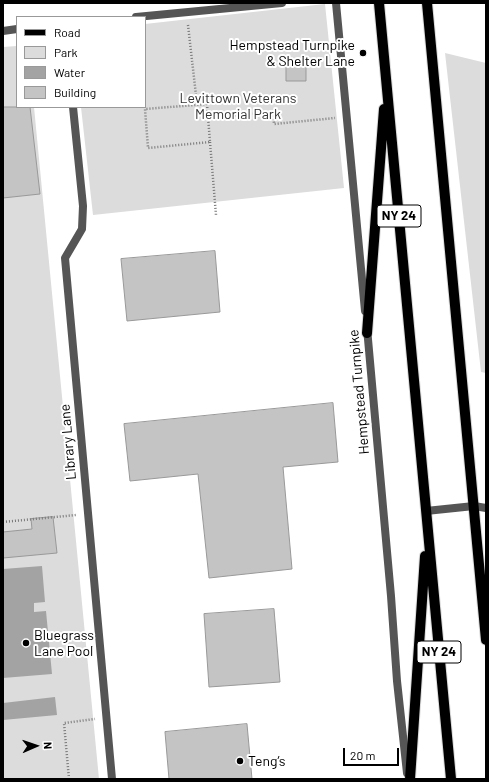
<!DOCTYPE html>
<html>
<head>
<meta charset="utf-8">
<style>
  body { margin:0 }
  #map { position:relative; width:489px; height:782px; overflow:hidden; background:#fff; font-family:Barlow,sans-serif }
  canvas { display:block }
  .frame { position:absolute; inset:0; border:4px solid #000; pointer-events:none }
  .legend { position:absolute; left:16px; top:16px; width:130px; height:92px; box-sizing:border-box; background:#fff; border:1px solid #999; margin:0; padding:5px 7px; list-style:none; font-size:12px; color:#000 }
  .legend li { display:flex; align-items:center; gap:8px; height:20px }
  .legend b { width:20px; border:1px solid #999 }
  .north { position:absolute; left:16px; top:726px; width:40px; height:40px; -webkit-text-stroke:3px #fff; paint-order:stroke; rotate:88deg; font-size:11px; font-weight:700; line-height:16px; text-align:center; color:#000 }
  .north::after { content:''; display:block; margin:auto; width:14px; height:18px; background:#000; clip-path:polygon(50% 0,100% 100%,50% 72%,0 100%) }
  .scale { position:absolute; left:343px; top:748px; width:56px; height:18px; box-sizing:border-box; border:2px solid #000; border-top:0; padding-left:5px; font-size:12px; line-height:14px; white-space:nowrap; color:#000; -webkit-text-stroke:3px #fff; paint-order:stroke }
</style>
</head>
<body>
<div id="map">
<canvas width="489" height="782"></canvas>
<div class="frame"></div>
<ul class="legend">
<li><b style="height:5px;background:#000"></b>Road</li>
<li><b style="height:11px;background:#dcdcdc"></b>Park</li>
<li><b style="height:11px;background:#a3a3a3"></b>Water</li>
<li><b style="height:11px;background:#c4c4c4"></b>Building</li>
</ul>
<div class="north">N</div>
<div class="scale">20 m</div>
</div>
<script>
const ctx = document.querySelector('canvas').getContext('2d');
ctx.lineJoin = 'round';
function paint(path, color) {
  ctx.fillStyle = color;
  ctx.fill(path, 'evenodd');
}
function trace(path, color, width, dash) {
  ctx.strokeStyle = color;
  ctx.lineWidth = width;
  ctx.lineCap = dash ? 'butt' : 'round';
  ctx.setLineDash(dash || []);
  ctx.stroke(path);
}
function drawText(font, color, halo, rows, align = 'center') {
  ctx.font = font + ' Barlow,sans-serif';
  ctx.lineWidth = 4;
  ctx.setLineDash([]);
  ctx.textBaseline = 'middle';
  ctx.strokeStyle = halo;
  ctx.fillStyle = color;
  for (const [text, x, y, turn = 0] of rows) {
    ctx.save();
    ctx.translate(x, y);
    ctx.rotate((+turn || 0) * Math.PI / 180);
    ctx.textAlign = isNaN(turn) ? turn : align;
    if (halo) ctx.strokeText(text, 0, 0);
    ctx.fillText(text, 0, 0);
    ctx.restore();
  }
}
paint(new Path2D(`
  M325 4 344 188 93 215 81 107H145V24Z
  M17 46V107H34L99 779H3V47Z
  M445 53 486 63V373L481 372Z`), '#dcdcdc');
paint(new Path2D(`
  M42 566 45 602 34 603V612L46 611 52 674 3 678V569Z
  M55 697 57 715 3 720V703Z`), '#a3a3a3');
const building = new Path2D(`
  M306 64V81H286V65Z
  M3 107H30L40 194 3 198Z
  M215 251 220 312 127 321 121 259Z
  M333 403 338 462 283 467 292 569 209 578 198 474 130 481 124 424Z
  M53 517 57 553 3 558V532L32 529 31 519Z
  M274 609 280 682 209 687 204 614Z
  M247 724 252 779H169L165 732Z`);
paint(building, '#c4c4c4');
trace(building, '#999', 1);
const primary = new Path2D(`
  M379 3 451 779
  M427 3 486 640
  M367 333 384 109
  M410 779 425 556`);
trace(primary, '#dbdbdb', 12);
trace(new Path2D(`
  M188 25 197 104
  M207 104 210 142 148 148 145 109Z
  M208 118 273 112 274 124 335 118
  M210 142 216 215
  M3 522 76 515
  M69 779 64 723 95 719`), '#777', 2.5, [1, 2]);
trace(new Path2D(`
  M336 3 365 311
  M136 17 282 3
  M3 31 17 29
  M73 107 83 206 82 229 65 258 112 779
  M367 328 391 596 397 681 407 773
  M426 511 474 506 486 508`), '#555', 8);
trace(primary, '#000', 10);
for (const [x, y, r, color] of [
  [363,53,4,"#000"],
  [26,643,4,"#000"],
  [240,761,4,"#000"]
]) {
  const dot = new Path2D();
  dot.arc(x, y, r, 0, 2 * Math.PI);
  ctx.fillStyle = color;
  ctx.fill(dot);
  trace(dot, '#fff', 1.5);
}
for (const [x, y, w] of [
  [399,216,44],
  [439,652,44]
]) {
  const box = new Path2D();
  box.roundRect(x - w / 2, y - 11, w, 22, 3);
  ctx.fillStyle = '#fff';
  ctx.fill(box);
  trace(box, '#000', 1);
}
drawText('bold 13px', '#000', null, [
  ["NY 24",399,216],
  ["NY 24",439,652]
]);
drawText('14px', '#000', '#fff', [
  ["Hempstead Turnpike",355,45,"right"],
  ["& Shelter Lane",355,61,"right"],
  ["Bluegrass",34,635],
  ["Lane Pool",34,651],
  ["Teng’s",248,761]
], 'left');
drawText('14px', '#333', '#fff', [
  ["Levittown Veterans",238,98],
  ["Memorial Park",238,114]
]);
drawText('14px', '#000', '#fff', [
  ["Hempstead Turnpike",359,392,-95],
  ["Library Lane",68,442,-95]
]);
</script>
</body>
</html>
